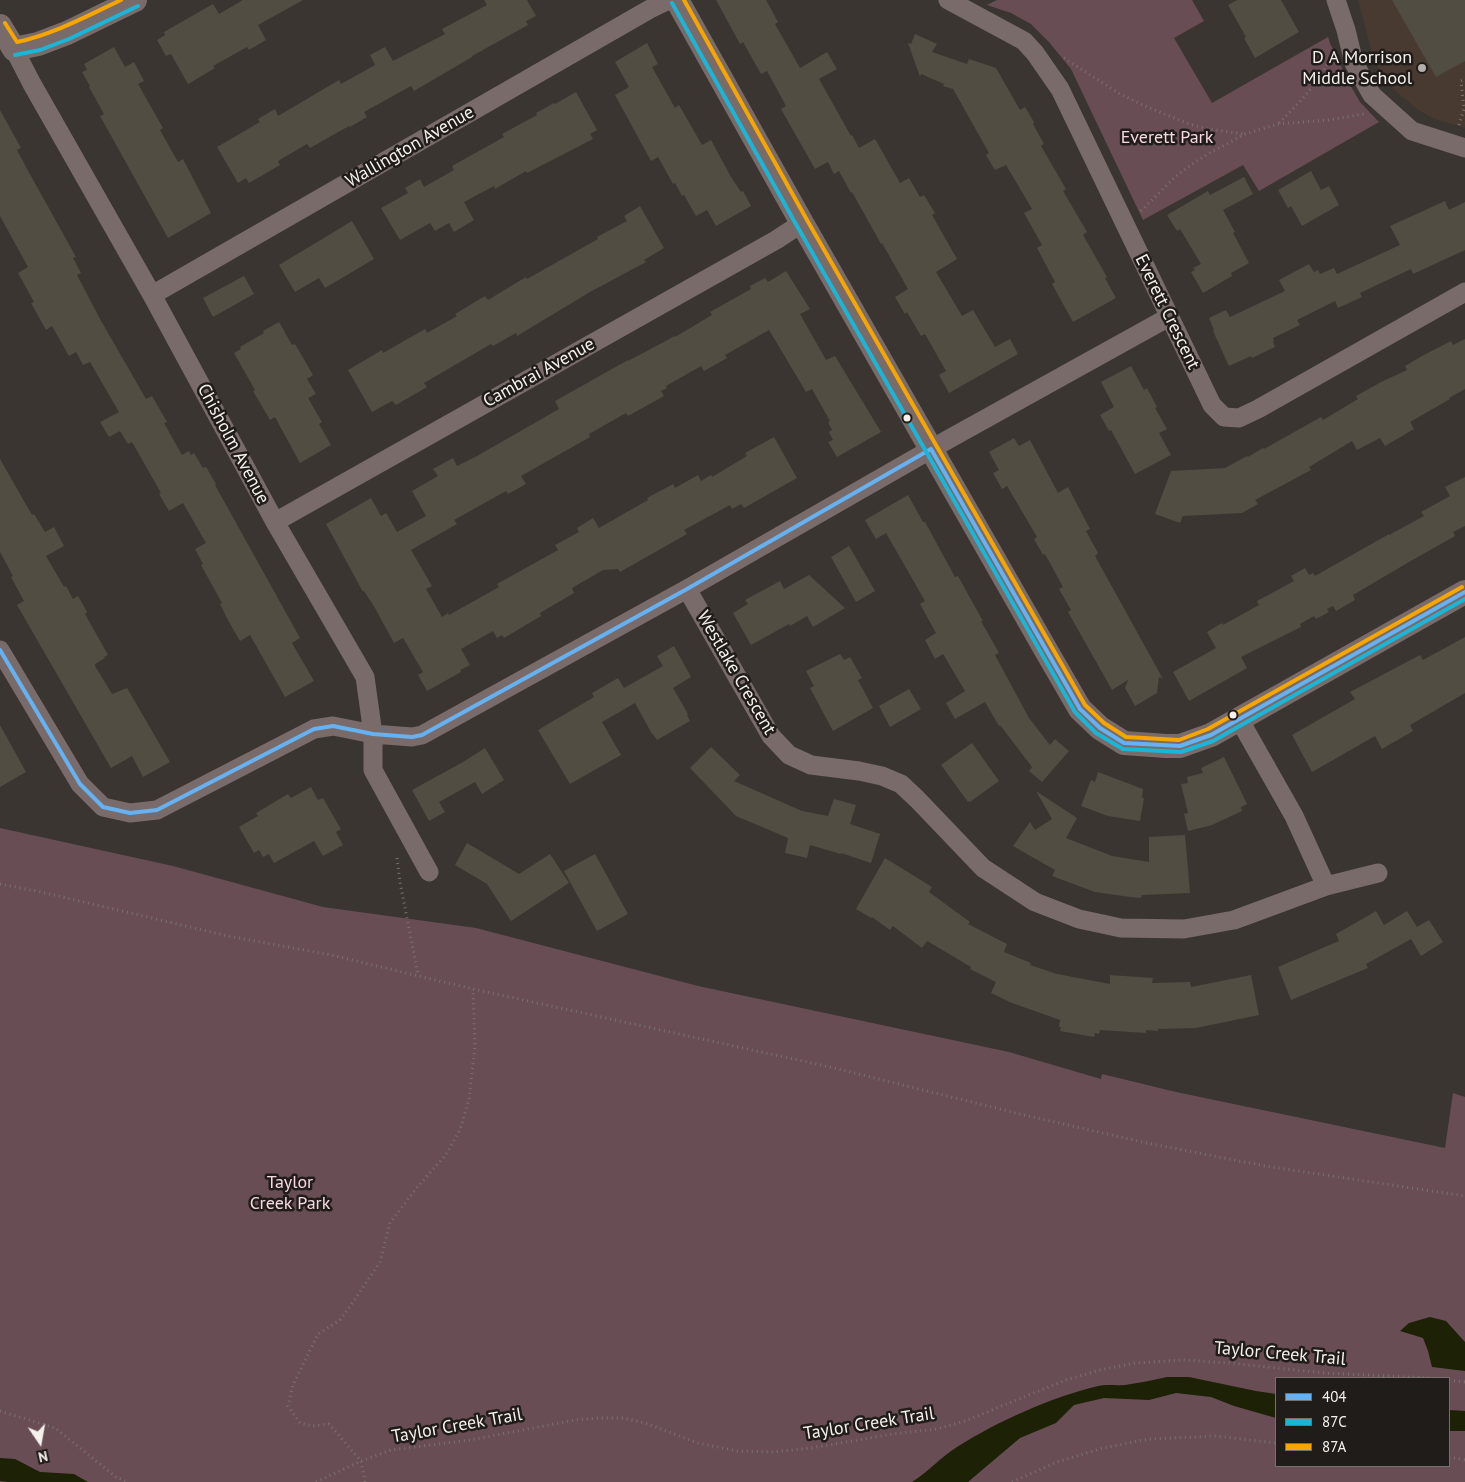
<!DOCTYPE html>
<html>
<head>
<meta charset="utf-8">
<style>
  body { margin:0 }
  #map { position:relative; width:1465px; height:1482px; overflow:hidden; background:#3a3530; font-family:"PT Sans",sans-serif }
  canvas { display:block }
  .legend { position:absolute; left:1275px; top:1377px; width:175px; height:90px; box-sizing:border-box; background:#201c19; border:1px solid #76716e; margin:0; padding:6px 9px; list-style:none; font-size:15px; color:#f7f1ed }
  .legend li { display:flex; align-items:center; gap:10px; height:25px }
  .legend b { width:25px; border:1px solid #76716e }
  .north { position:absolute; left:15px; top:1417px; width:50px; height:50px; -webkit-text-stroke:4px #201c19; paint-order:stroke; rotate:168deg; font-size:14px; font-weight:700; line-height:20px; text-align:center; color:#f7f1ed }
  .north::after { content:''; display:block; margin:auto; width:18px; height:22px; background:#f7f1ed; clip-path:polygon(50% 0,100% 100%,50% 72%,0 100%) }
</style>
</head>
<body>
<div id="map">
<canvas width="1465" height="1482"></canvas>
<ul class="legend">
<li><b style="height:6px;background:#66b1f2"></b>404</li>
<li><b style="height:6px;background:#1ab6d8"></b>87C</li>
<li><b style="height:6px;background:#f7a600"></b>87A</li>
</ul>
<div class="north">N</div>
</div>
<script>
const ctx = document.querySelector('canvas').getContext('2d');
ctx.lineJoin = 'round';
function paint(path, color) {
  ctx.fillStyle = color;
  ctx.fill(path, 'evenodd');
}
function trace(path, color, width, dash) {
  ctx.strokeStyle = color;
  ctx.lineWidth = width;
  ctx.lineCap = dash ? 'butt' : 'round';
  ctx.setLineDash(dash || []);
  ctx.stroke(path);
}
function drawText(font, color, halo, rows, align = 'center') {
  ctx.font = font + ' "PT Sans",sans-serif';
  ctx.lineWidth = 5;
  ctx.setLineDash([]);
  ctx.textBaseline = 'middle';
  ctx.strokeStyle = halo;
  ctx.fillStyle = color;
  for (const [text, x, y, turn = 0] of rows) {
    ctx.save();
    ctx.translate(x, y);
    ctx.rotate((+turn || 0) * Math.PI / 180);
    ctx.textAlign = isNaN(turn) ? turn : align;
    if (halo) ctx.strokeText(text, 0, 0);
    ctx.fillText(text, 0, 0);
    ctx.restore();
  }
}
paint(new Path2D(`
  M1358 0H1465V128L1432 118 1417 109 1393 89 1374 61Z`), '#483a30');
paint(new Path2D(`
  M997 0H1192L1204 21 1174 38 1212 103 1328 37 1331 46 1336 53 1345 76 1360 102 1379 122 1259 191 1243 165 1143 220 1071 69 1049 42 1031 24 1011 13 987 5Z
  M0 828 173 866 323 907 476 928 698 986 1009 1052 1101 1079 1102 1074 1176 1092 1445 1148 1453 1093 1465 1097V1482H0ZM1276 1378H1449V1466H1276Z`), '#684e54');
paint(new Path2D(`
  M1430 1317 1446 1321 1465 1342V1371L1432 1367 1428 1351 1423 1338 1400 1331 1409 1323Z
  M1167 1377H1189L1256 1391 1276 1394V1418L1234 1406 1211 1397 1176 1393 1149 1400 1104 1398 1074 1405 1056 1423 1020 1438 968 1482H912C928 1472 941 1457 957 1447 998 1421 1052 1397 1098 1386 1107 1384 1116 1386 1125 1385 1139 1383 1153 1380 1167 1377Z
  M1449 1410 1465 1411V1431H1449Z
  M0 1458 15 1459 40 1472 74 1474 88 1482H8L0 1481Z`), '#1d2106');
paint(new Path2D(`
  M243 0H303L258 25 266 40 249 50 247 47 213 66 215 68 188 84 171 54 166 56 157 40 165 35 164 32 213 4 219 14Z
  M484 0H527L536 16 526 21 528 25 472 56V57L414 91 411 86 364 112 367 117 350 127 349 126 310 148 307 144 278 161 280 165 249 183 246 178 238 183 217 147 260 122 258 119 275 109 278 116 339 80 341 84 375 65 370 55 385 47 393 61 445 34 442 29 487 5Z
  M716 0H766L778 22 775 24 800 68 827 52 837 69 819 79 851 136 852 135 859 148 875 139 900 183 909 178 920 197 924 195 935 213 932 215 957 259 936 272 962 316 973 310 995 347 1010 339 1018 354 949 393 939 375 946 371 925 334 921 336 907 312 905 314 895 297 908 289 882 243 881 244 852 192 851 193 839 171 834 174 828 162 815 169 781 109 786 106 767 71 761 74 743 42 740 44Z
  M1237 0H1281L1299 32 1255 58 1244 38 1246 37 1228 5Z
  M1392 0H1465V61L1436 77Z
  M915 34 937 44 932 52 967 64 969 59 996 68 1020 110 1025 107 1034 122 1033 124 1044 144 1041 146 1066 189 1063 191 1087 232 1083 235 1107 277 1105 278 1116 298 1073 322 1052 284 1055 282 1037 248 1042 245 1024 213 1032 209 1006 165 995 170 986 155 989 153 953 89 943 86 944 84 921 74 920 77 908 43 911 44Z
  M647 43 658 64 652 67 675 108 679 105 702 145 711 140 731 177 741 192 743 191 751 206 716 226 707 210 696 216 684 195 682 196 675 183 673 184 658 157 651 161 615 95 629 87 615 62Z
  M114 47 125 67 134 62 144 81 138 84 163 128 160 130 178 162 183 159 211 213 168 238 100 116 104 114 89 87 90 86 82 72 87 70 84 64Z
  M576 92 597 130 590 134 593 139 527 173 526 171 495 189 494 186 464 202 474 220 454 232 449 223 435 231 430 223 400 240 381 208 408 193 405 188 420 179 424 187 454 170 452 166 504 137 502 134 537 115 536 113 554 103 555 104Z
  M0 110 21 148 17 150 26 167 76 257 73 258 81 273 77 275 100 319 146 399 152 396 167 422 164 423 182 455 189 451 191 455 194 453 203 468 206 467 216 484 215 485 300 638 292 643 314 681 285 697 250 635 240 641 229 622 220 604 222 603 201 565 203 564 195 549 206 543 183 503 169 511 159 494 161 493 132 442 128 444 120 431 109 437 100 422 119 412 101 381 90 362 83 365 76 352 69 356 52 326 46 330 31 303 34 302 18 273 28 267 0 216Z
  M1311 171 1321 190 1329 186 1339 205 1302 226 1291 206 1288 208 1278 190Z
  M1244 177 1253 194 1223 210 1235 232 1233 233 1249 263 1231 273 1232 276 1203 293 1191 272 1195 270 1193 268 1201 264 1180 229 1177 231 1167 215 1208 191 1210 195Z
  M1445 201 1449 210 1465 202V250L1413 274 1411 269 1360 293 1362 297 1338 308 1335 301 1297 320 1300 325 1273 338 1274 341H1273L1275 347 1252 358 1251 356 1229 366 1213 331 1214 330 1209 318 1226 310 1230 317 1285 291 1279 280 1309 264 1314 272 1318 270 1320 274 1334 268 1337 274 1400 245 1390 226Z
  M640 206 664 248 644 260 646 262 590 292 517 336 516 333 493 346 491 344 424 383 427 387 396 405 392 401 372 412 348 370 382 350 383 353 425 329 427 333 457 316 455 314 485 296 488 300 526 277 527 279 598 239 597 237 627 221 624 216Z
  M352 221 374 259 325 288 319 278 295 292 279 265Z
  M786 271 810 309 800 314 826 360 835 356 881 432 837 457 828 442 833 440 829 432 832 430 828 422 830 421 812 389 806 392 769 330 725 355 727 358 704 371 701 366 666 386 667 388 661 391 664 396 628 416 626 413 589 434 590 437 521 476 526 484 508 494 506 491 454 520 457 524 411 550 432 586 426 589 442 617 448 613 449 615 499 587 497 584 558 550 555 545 579 532 577 528 593 518 599 528 648 500 647 498 673 484 675 488 698 475 701 481 711 475 712 477 747 456 745 453 774 437 797 478 744 508 741 504 732 509 730 505 684 530 687 534 620 572 618 569 603 570 572 588 574 593 540 613 541 616 504 638 502 635 497 638 493 631 461 649 470 665 460 670 461 672 427 691 418 675 423 672 403 638 394 643 375 608 364 591 363 592 326 524 371 498 381 516 386 513 397 532 426 516 412 491 438 476 433 469 453 458 457 466 477 456 559 409 555 401 628 360V361L675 336V337L712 315 710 312 751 289 750 286 765 278 768 282Z
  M244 276 254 294 213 317 203 298Z
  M279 322 292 345 295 344 313 375 307 379 316 394 308 398 322 422 319 424 331 445 300 463 275 417 270 420 253 391 255 390 234 353 241 349 240 347 264 333 263 331Z
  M1465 339V389L1449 398 1450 399 1410 422 1414 429 1385 446 1380 438 1357 450 1352 441 1309 467 1311 470 1255 500 1258 504 1242 513 1183 516 1180 523 1155 514 1171 471 1225 468 1247 456 1248 457 1263 448 1264 449 1321 417 1323 420 1358 399 1356 396 1381 382 1407 370 1405 366 1422 356 1451 341 1453 345Z
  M1131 366 1144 390 1147 388 1157 407 1155 408 1167 429 1159 433 1171 455 1135 474 1111 430 1109 431 1100 415 1114 407 1101 382Z
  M1014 438 1019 446 1030 440 1058 493 1068 487 1090 529 1086 531 1098 553 1095 556 1163 679 1159 677 1157 693 1135 706 1125 688 1128 680 1112 690 1068 612 1071 610 1059 589 1063 587 1045 554 1043 555 1034 539 1037 537 1007 486 1002 489 993 473 999 470 989 452Z
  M0 459 32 515 34 514 45 532 54 527 64 546 46 556 64 587 66 586 73 599 78 596 87 612 85 614 108 655 104 657 105 658 95 664V666L112 694 127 688 170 762 143 777 132 756 111 768 17 605 24 601 11 577 13 576 0 552Z
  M1465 477V526L1453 532 1455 536 1409 562 1353 595 1355 600 1336 611 1333 606 1327 609 1329 612 1316 619 1314 616 1300 624 1301 627 1241 657 1247 668 1189 701 1173 672 1216 648 1207 632 1222 623 1223 625 1259 605 1257 601 1294 581 1291 576 1305 568 1309 575 1313 573 1315 576 1389 534V535L1424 516 1421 512 1450 496 1445 487Z
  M908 495 923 522H925L955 577 958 576 969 596 983 621H981L999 653 995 655 1029 718 1050 745 1055 739 1069 751 1042 782 1029 771 1032 767 1000 725 999 726 985 702 955 719 946 703 965 691 943 654 935 659 925 640 936 633 920 604 925 601 886 533 876 539 865 520Z
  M849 546 875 591 856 602 831 557Z
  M809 575 845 608 813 627 807 616 790 626 789 624 751 645 733 613 748 604 745 600 780 581 784 589Z
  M1465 637V693L1410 725 1413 731 1382 749 1375 736 1312 772 1292 735 1355 699 1350 692 1420 655 1423 660Z
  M674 646 691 677 673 688 688 714 687 715 690 721 657 740 653 734H652L635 703 602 722 621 755 570 784 538 730 594 697 592 693 618 678 624 688 663 666 657 656Z
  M840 654 844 660 850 657 862 678 858 680 873 708 833 731 810 688 814 686 806 671Z
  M909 689 921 709 890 727 879 706Z
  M0 725 26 772 0 787Z
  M972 743 999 781 970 802V801L968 802 941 765Z
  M711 747 740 775 734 781 802 811 828 816 834 799 856 805 850 824 880 834 871 863 841 853V854L810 845 807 858 785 853 788 838 736 816 690 768Z
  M485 748 504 780 482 794 475 782 439 802 445 812 429 821 412 790 463 762Z
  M1224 757 1247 804 1241 807 1242 811 1212 825 1188 831 1184 814 1188 813 1181 784 1188 783 1187 777 1203 773 1201 768Z
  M1098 772 1143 789 1142 798H1144L1140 821 1108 816 1081 806 1091 780 1095 782Z
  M311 787 318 800 323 798 335 819 341 829 336 832 343 845 323 856 314 841 274 863 269 854 263 857 259 850 254 853 239 827 258 816 256 813 288 794 291 798Z
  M1036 791 1077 818 1066 838 1112 856 1149 862V837L1185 835 1190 893 1142 895 1141 898 1130 897 1095 892 1052 876 1055 870 1013 846 1030 822 1035 830 1052 819Z
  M467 843 519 874 550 854 569 883 511 921 487 884 455 865Z
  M595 854 628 914 597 931 564 871Z
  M885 858 932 887 929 892 970 922 968 924 1007 944 1004 952 1031 963 1030 965 1057 974 1110 984V975L1153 978 1152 983 1190 982 1191 987 1251 975 1259 1015 1196 1028 1158 1029V1031L1146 1030V1033L1100 1030 1099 1034 1095 1033 1094 1037 1060 1031 1061 1027H1059L1060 1020 1012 1003 991 993 996 982 970 969 971 967 929 942 927 941 922 948 893 926 890 930 872 917 871 918 856 909Z
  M1376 911 1384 925 1407 911 1417 927 1429 920 1443 942 1421 956 1411 939 1366 964 1368 968 1291 1000 1278 967 1339 941 1336 934Z`), '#524d42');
trace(new Path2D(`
  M1064 58 1120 94 1145 106 1189 124 1208 129 1245 134
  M1279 123C1299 103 1321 81 1331 55
  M1459 125 1464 109 1461 81 1465 79
  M1141 211 1176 176 1192 164 1208 154 1245 134 1278 124 1328 120 1364 114
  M397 858 400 882 418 975
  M0 884 41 892 228 936 331 955 473 989 830 1067 1024 1115 1142 1142 1265 1166 1465 1196
  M1449 1380 1465 1382
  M0 1411 55 1428 116 1477 127 1482
  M1449 1457 1465 1460
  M316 1482 361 1461 391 1450 470 1440 575 1420 598 1418H623L645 1423 698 1443 737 1451 772 1452 811 1448 893 1434 937 1429 965 1421 1066 1380 1100 1370 1135 1363 1183 1360 1229 1363 1325 1373 1429 1378
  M365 1482 361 1461 329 1424 312 1426 300 1423 288 1406 293 1385 318 1334 340 1320 355 1299 380 1262 390 1223 418 1186 445 1156 460 1130 469 1099 475 1046 473 989
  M1012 1482 1057 1462 1103 1448 1149 1439 1216 1436 1276 1443`), '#7b716e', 3, [1, 4]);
trace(new Path2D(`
  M948 0 1024 41 1035 53 1060 89 1212 405 1224 417 1239 418 1258 409 1465 292
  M1336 0 1346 30 1354 63 1372 95 1412 131 1465 148
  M14 49 32 84 152 295 275 522 365 677 373 734V770L429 872
  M152 295 650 9 669 0
  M275 522 776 240 802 223
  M687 589 771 736 789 755 811 765 859 771 882 776 901 784 917 799 983 868 1035 902 1079 919 1121 928 1184 929 1234 920 1326 886 1294 816 1239 719
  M0 650 80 784 103 807 130 813 157 810 314 729 333 726 373 734 412 737 422 735 687 589 949 439 1169 317
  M1326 886 1378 873`), '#796b69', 19);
trace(new Path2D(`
  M677 0 802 223 1047 652 1080 709 1100 728 1124 743 1166 746H1180L1211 735 1465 592
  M0 26 14 49 38 44 67 33 135 0`), '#796b69', 24);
trace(new Path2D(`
  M931 449 1080 709 1100 728 1124 743 1180 746 1211 735 1465 592
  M0 650 80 784 103 807
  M103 807 130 813 157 810 314 729 333 726 373 734 412 737 422 735 687 589 931 449`), '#66b1f2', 4);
trace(new Path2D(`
  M672 3 797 226 1075 712 1096 733 1123 749 1181 752 1213 741 1465 599
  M15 55 40 50 69 39 138 6`), '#1ab6d8', 4);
trace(new Path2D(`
  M684 0 807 220 1085 705 1104 723 1126 737 1179 740 1208 729 1462 587
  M5 23 17 42C54 34 87 16 121 0`), '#f7a600', 4);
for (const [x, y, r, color] of [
  [1422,68,5,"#b5afab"],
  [907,418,4.5,"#f7f1ed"],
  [1233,715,4.5,"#f7f1ed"]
]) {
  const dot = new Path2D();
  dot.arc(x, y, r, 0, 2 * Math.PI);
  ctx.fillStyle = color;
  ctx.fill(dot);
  trace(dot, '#201c19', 2);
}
drawText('18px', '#f7f1ed', '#201c19', [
  ["D A Morrison",1412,58],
  ["Middle School",1412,79]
], 'right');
drawText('18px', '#f8d8e0', '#201c19', [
  ["Everett Park",1167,138],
  ["Taylor",290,1183],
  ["Creek Park",290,1204]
]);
drawText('18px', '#f7f1ed', '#201c19', [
  ["Wallington Avenue",410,147,-30],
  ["Everett Crescent",1167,312,64],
  ["Cambrai Avenue",539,373,-29],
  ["Chisholm Avenue",233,444,62],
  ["Westlake Crescent",736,673,60],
  ["Taylor Creek Trail",1280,1354,5],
  ["Taylor Creek Trail",869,1424,-9],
  ["Taylor Creek Trail",457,1426,-10]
]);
</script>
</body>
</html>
